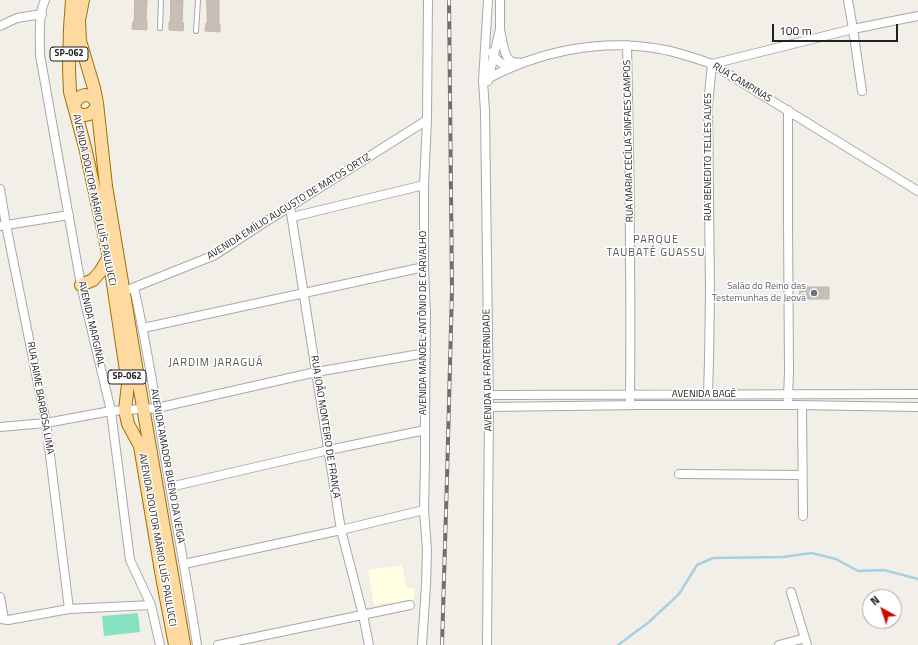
<!DOCTYPE html>
<html>
<head>
<meta charset="utf-8">
<style>
  body { margin:0 }
  #map { position:relative; width:918px; height:645px; overflow:hidden; background:#f2efe8; font-family:"Titillium Web",sans-serif }
  canvas { display:block }
  .north { position:absolute; left:862px; top:589px; width:40px; height:40px; box-sizing:border-box; background:#fff; border:1px solid #a6a6a6; border-radius:50%; rotate:320deg; font-size:11px; font-weight:700; line-height:16px; text-align:center; color:#212121 }
  .north::after { content:''; display:block; margin:auto; width:14px; height:18px; background:#d20a00; clip-path:polygon(50% 0,100% 100%,50% 72%,0 100%) }
  .scale { position:absolute; left:772px; top:24px; width:126px; height:18px; box-sizing:border-box; border:2px solid #212121; border-top:0; padding-left:5px; font-size:12px; line-height:14px; white-space:nowrap; color:#212121; -webkit-text-stroke:3px #fff; paint-order:stroke }
</style>
</head>
<body>
<div id="map">
<canvas width="918" height="645"></canvas>
<div class="north">N</div>
<div class="scale">100 m</div>
</div>
<script>
const ctx = document.querySelector('canvas').getContext('2d');
ctx.lineJoin = 'round';
function paint(path, color) {
  ctx.fillStyle = color;
  ctx.fill(path, 'evenodd');
}
function trace(path, color, width, dash) {
  ctx.strokeStyle = color;
  ctx.lineWidth = width;
  ctx.lineCap = dash ? 'butt' : 'round';
  ctx.setLineDash(dash || []);
  ctx.stroke(path);
}
function drawText(font, color, halo, rows, align = 'center') {
  ctx.font = font + ' "Titillium Web",sans-serif';
  ctx.lineWidth = 3;
  ctx.setLineDash([]);
  ctx.textBaseline = 'middle';
  ctx.strokeStyle = halo;
  ctx.fillStyle = color;
  for (const [text, x, y, turn = 0] of rows) {
    ctx.save();
    ctx.translate(x, y);
    ctx.rotate((+turn || 0) * Math.PI / 180);
    ctx.textAlign = isNaN(turn) ? turn : align;
    if (halo) ctx.strokeText(text, 0, 0);
    ctx.fillText(text, 0, 0);
    ctx.restore();
  }
}
paint(new Path2D(`
  M402 565 407 588H414V599L374 605 368 570Z`), '#feffe3');
paint(new Path2D(`
  M138 613 140 632 104 636 102 616Z`), '#85e2c2');
trace(new Path2D(`
  M618 645 649 622 679 594 697 565 713 558 783 557 811 553 836 559 858 571 884 570 918 579`), '#a8d0e0', 2.5);
const building = new Path2D(`
  M135 0H147L146 21H147V30L132 29 133 21H134Z
  M171 0H183L182 23H184L183 31 169 30V22H170Z
  M207 0H219V24H220V32L205 31 206 23H207Z
  M800 287H829V299H800Z`);
paint(building, '#c7beb7');
trace(building, '#c4b6a9', 1);
const service = new Path2D(`
  M160 28 161 0
  M196 31 198 0`);
const minor = new Path2D(`
  M45 0C38 15 40 39 40 55L81 285 111 411 130 560 151 605 160 645
  M848 0 853 29 862 91
  M0 26 17 18 42 14
  M500 30C502 38 504 58 511 61 514 63 518 62 521 63
  M627 45C630 164 631 282 630 401
  M492 52C495 61 503 64 510 67
  M483 81C536 52 599 38 660 49 678 52 695 58 712 64L918 191
  M488 81 500 29V0
  M788 110V220L789 371 788 399
  M0 189 6 225 46 423 69 609
  M290 207 341 530 363 615 369 645
  M292 217 424 185
  M0 226 69 215
  M134 288C149 353 158 420 170 486 179 539 189 592 197 645
  M130 289 215 255 259 226 427 120
  M143 328 424 267
  M708 394 709 361 710 291 708 105 712 64 853 29 918 16
  M489 395 918 394
  M802 406 803 516
  M489 407 641 405H796L918 407
  M0 427 46 423 111 411 157 408 316 372 426 353
  M679 474 802 475
  M170 487 329 450 425 430
  M184 564 341 530 424 510
  M791 592 807 645
  M0 597 4 619
  M0 619 8 620 69 609 151 605
  M218 645 410 605
  M422 645 426 585 427 550 424 510 425 461V418L426 314 424 267V185L427 120 428 0
  M487 645 489 407 485 111 483 81 488 0
  M779 645 805 638`);
const primary = new Path2D(`
  M72 0 70 28 69 69 70 92 85 147 109 257 128 384 125 410 128 424 140 446 162 577 175 645
  M83 0 79 20 80 41 94 88 97 103 106 186 139 384 184 644
  M85 95C91 95 94 98 97 103 94 121 71 117 75 103 77 98 80 96 85 95Z
  M81 285 93 280 100 272 109 257`);
trace(service, '#a8a8a8', 6);
trace(minor, '#a8a8a8', 10);
trace(primary, '#9e7100', 14);
trace(service, '#fff', 4);
trace(minor, '#fff', 8);
trace(primary, '#fedaa0', 12);
const rail = new Path2D(`
  M442 645 447 478 452 289 449 0`);
trace(rail, '#6f6f6f', 4);
trace(rail, '#fff', 2.5, [8]);
for (const [x, y, r, color] of [
  [814,293,4,"#6b7280"]
]) {
  const dot = new Path2D();
  dot.arc(x, y, r, 0, 2 * Math.PI);
  ctx.fillStyle = color;
  ctx.fill(dot);
  trace(dot, '#fff', 1.5);
}
for (const [x, y, w] of [
  [69,54,38],
  [127,377,38]
]) {
  const box = new Path2D();
  box.roundRect(x - w / 2, y - 7, w, 14, 3);
  ctx.fillStyle = '#fff';
  ctx.fill(box);
  trace(box, '#212121', 1);
}
drawText('bold 9px', '#212121', null, [
  ["SP-062",69,54],
  ["SP-062",127,377]
]);
drawText('10px', '#212121', '#fff', [
  ["RUA CAMPINAS",742,83,31],
  ["RUA MARIA CECÍLIA SINFAES CAMPOS",629,141,-91],
  ["RUA BENEDITO TELLES ALVES",709,157,-90],
  ["AVENIDA DOUTOR MÁRIO LUÍS PAULUCCI",94,200,78],
  ["AVENIDA EMÍLIO AUGUSTO DE MATOS ORTIZ",289,207,-32],
  ["AVENIDA MANOEL ANTÔNIO DE CARVALHO",424,323,-90],
  ["AVENIDA MARGINAL",91,324,77],
  ["AVENIDA DA FRATERNIDADE",488,370,-91],
  ["AVENIDA BAGÉ",704,395],
  ["RUA JAIME BARBOSA LIMA",40,398,80],
  ["RUA JOÃO MONTEIRO DE FRANÇA",325,427,81],
  ["AVENIDA AMADOR BUENO DA VEIGA",167,466,80],
  ["AVENIDA DOUTOR MÁRIO LUÍS PAULUCCI",157,540,80]
]);
drawText('10px', '#5b616d', '#fff', [
  ["Salão do Reino das",806,287],
  ["Testemunhas de Jeová",806,299]
], 'right');
ctx.letterSpacing = '1px';
drawText('11px', '#545454', '#fff', [
  ["PARQUE",656,240],
  ["TAUBATÉ GUASSU",656,253],
  ["JARDIM JARAGUÁ",216,363]
]);
ctx.letterSpacing = '0px';
</script>
</body>
</html>
